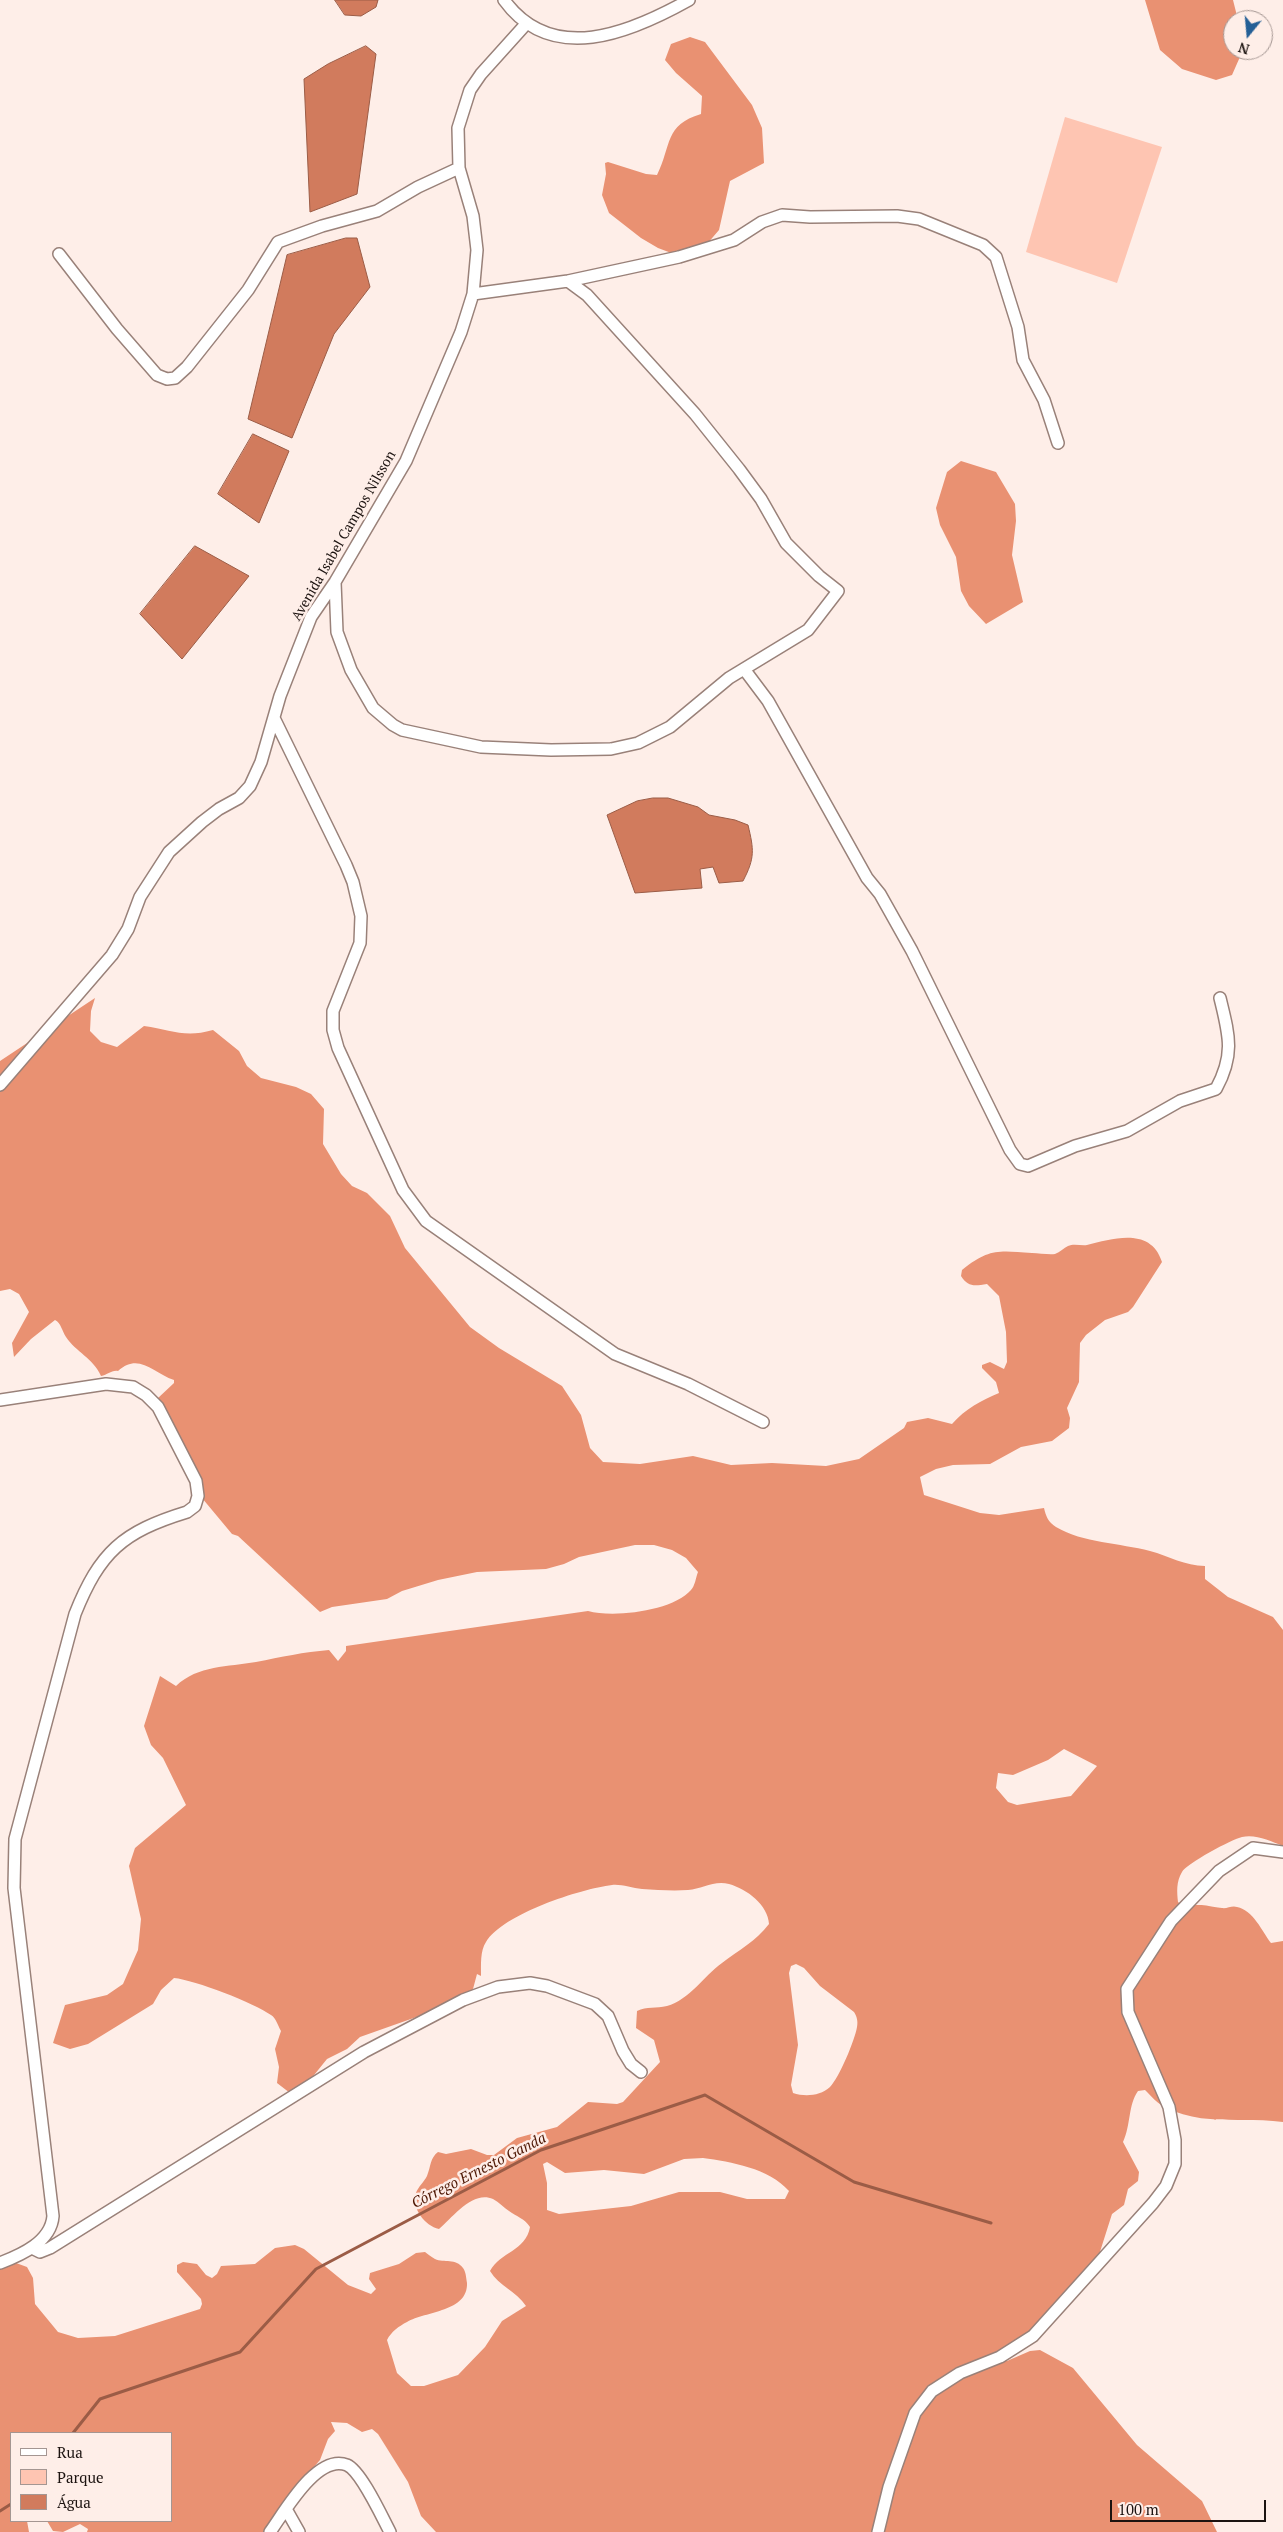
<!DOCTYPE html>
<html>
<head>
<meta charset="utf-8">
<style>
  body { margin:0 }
  #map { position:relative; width:1283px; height:2532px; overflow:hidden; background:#feeee8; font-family:"PT Serif",serif }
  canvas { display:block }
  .legend { position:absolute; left:10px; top:2432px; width:162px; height:90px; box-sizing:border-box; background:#feeee8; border:1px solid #a49692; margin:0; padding:6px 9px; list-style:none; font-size:15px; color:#1c1310 }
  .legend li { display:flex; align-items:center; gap:10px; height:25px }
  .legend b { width:25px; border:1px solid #a49692 }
  .north { position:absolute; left:1223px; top:10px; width:50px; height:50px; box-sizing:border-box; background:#feeee8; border:1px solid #a49692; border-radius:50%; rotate:197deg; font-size:14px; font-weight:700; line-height:20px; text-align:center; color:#1c1310 }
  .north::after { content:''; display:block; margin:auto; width:18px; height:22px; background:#245f96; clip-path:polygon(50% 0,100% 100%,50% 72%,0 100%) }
  .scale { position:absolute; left:1110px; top:2500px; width:156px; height:22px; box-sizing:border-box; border:2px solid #1c1310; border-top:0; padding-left:6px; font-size:15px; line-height:18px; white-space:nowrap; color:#1c1310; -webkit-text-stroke:4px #feeee8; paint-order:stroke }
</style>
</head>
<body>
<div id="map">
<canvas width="1283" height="2532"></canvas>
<ul class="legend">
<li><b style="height:6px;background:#fff"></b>Rua</li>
<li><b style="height:14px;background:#fec5b2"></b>Parque</li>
<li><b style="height:14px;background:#d17b5d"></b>Água</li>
</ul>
<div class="north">N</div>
<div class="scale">100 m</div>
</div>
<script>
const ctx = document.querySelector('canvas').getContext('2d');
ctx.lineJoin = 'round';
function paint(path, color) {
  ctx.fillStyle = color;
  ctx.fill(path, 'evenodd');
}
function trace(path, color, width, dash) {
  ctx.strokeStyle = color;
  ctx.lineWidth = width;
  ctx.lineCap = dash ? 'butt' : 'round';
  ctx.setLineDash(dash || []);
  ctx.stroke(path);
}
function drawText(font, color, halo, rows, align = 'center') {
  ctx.font = font + ' "PT Serif",serif';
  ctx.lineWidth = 5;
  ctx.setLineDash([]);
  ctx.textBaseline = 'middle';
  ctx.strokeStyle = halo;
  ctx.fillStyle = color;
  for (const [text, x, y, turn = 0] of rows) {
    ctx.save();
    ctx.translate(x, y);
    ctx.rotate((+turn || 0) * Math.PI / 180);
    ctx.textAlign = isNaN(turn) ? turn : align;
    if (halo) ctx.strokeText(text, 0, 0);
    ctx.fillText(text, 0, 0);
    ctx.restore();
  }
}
paint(new Path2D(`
  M1065 117 1162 147 1117 283 1026 252Z`), '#fec5b2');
paint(new Path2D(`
  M1145 0H1233L1238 20H1233V50H1243L1232 75 1216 80 1182 69 1160 50Z
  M690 37 705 42 752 105 762 128 764 163 730 181 719 230 707 244 674 254 658 248 641 238 609 213 602 195 606 174 605 163 608 162 646 174 657 175C672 145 664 125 701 114L702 96 676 73 665 60 671 44Z
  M961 461 996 472 1015 504 1016 521 1012 555 1023 602 986 624 969 606 961 591 956 557 940 525 936 508 947 472Z
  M95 998 91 1011 90 1031 101 1042 117 1047 144 1026C171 1030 185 1038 213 1030L239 1051 247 1066 261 1078 296 1087 311 1094 324 1109 323 1144 341 1174 352 1186 367 1193 390 1216 405 1248 470 1327 499 1348 562 1386 581 1415 590 1448 603 1462 640 1464 693 1456 731 1465 772 1463 826 1466 859 1459 904 1428 907 1422 928 1418 952 1424C965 1409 982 1400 999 1393L996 1382 982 1368V1365L990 1362 1004 1369 1007 1362 1006 1332 999 1296 987 1284C974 1286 968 1287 961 1276L962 1270C990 1248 998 1251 1032 1253 1039 1253 1049 1255 1055 1254 1060 1252 1064 1248 1068 1246 1074 1243 1081 1246 1087 1245 1114 1238 1151 1227 1162 1262L1133 1307 1128 1312 1105 1320 1086 1335 1080 1343 1079 1382 1067 1408 1070 1418 1069 1428 1052 1441 1021 1447 990 1464 953 1465 936 1469 920 1477 924 1495 980 1513 999 1515 1044 1508C1046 1516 1048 1522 1056 1527 1083 1543 1120 1543 1150 1551 1169 1556 1185 1566 1205 1566V1579L1228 1597 1273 1617 1283 1630V1846C1270 1841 1256 1834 1242 1837 1232 1839 1186 1864 1182 1872 1176 1882 1177 1892 1178 1902L1184 1907C1203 1903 1204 1906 1222 1908 1227 1909 1232 1905 1237 1907 1253 1910 1262 1931 1271 1943L1283 1941V2122C1243 2116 1203 2127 1165 2107 1158 2104 1151 2096 1145 2090L1138 2091C1128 2105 1131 2125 1123 2142L1139 2172 1138 2181 1128 2189 1124 2205 1112 2214 1098 2258 1060 2314 1017 2343 1004 2360 1007 2361 1030 2351 1040 2350 1073 2368 1137 2445 1202 2501 1217 2532H436L421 2516 408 2482 378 2434 372 2429 362 2432 347 2423 331 2422 335 2431 328 2439 320 2460 299 2484 266 2532H87L88 2529 80 2524 63 2532 53 2531 47 2521H171V2433H11V2521H27L29 2532H0V2264L16 2263 27 2267 33 2278 35 2304 58 2332 78 2338 115 2336 200 2309 202 2304 201 2299 177 2272V2265L183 2262 197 2264 206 2275 212 2278 217 2274 221 2266 255 2264 275 2248 295 2245 304 2249 348 2285 371 2294 376 2289 369 2279 370 2273 399 2264 416 2253 425 2252C428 2254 431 2257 435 2259 444 2263 456 2258 463 2268 466 2272 466 2277 467 2283 468 2312 426 2311 407 2322 399 2326 391 2332 387 2340L397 2373 411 2386H424L458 2375 485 2347 502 2321 526 2306C516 2291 499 2286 490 2271 500 2252 526 2251 530 2227 524 2218 517 2217 509 2211 504 2208 499 2202 493 2199 473 2190 453 2217 439 2229 425 2226 411 2208 416 2193 418 2187 424 2182 427 2176 431 2166 430 2158 438 2152L446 2154 471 2149 487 2155H494L517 2138 557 2127 588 2102 617 2104 623 2102 660 2062 654 2040 636 2028 637 2011C647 2006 656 2009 667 2006 689 2000 704 1976 722 1963 739 1950 756 1941 769 1924 768 1905 747 1889 729 1884 714 1880 702 1889 688 1890 673 1891 657 1890 642 1889 632 1888 621 1884 612 1885 580 1889 503 1914 486 1942 480 1951 481 1965 481 1976L477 1974 473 1989 456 2003 360 2037 347 2049 327 2059 306 2085 290 2093 277 2083 279 2067 275 2049 281 2031C278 2026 276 2018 271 2015 254 2003 195 1980 174 1978L161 1990 153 2004 88 2044 70 2049 53 2043 65 2005 107 1995 123 1984 138 1950 141 1919 129 1866 135 1848 186 1805 163 1758 151 1745 144 1726 160 1676 176 1686C198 1665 228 1667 256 1662 281 1657 304 1652 329 1650L338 1661 346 1651V1646L588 1611C614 1618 673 1611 691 1590 695 1586 696 1577 698 1572L686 1558 672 1550 654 1545H635L579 1557 564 1564 546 1569 477 1572 438 1580 402 1591 387 1599 332 1607 320 1612 238 1536 232 1534 202 1498 157 1399 174 1383V1380C153 1373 139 1352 118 1371 111 1370 108 1375 101 1376 93 1358 76 1352 66 1337 62 1331 61 1323 55 1320L31 1339 14 1357 12 1343 29 1312 19 1294 10 1289 0 1291V1061ZM1064 1749 1097 1766 1071 1796 1017 1805 1008 1802 996 1788 998 1773 1013 1775 1048 1760ZM796 1964 804 1968 820 1986 854 2012C857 2017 858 2021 857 2027 855 2040 839 2078 830 2087 820 2096 805 2097 793 2093L791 2085 798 2045 789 1973 791 1966ZM703 2158C731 2162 769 2168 789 2191L785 2199H747L720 2192H679L631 2206 559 2214 547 2210V2183L543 2164 547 2162 565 2173 604 2170 644 2174 684 2159Z`), '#e99172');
const water = new Path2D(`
  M335 0H378L376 7 361 16 345 15Z
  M366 46 376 54 357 194 310 212 304 79 328 64Z
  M346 238H357L370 287 334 334 292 438 248 419 287 255Z
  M253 434 289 451 259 523 218 494Z
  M195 546 249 576 182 659 140 614Z
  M653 798H668L698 807 709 815 735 820 748 825C754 850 755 858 743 881L719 883 713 867 700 869 702 888 635 893 607 815 637 801Z`);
paint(water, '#d17b5d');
trace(water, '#9b5c46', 1);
trace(new Path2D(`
  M73 2433 100 2399 240 2352 316 2269 541 2150 705 2095 854 2182 991 2223
  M0 2511 11 2504`), '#9b5c46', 3);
const minor = new Path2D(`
  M504 0C552 66 630 33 689 0
  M59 254 117 329 157 375 167 379 175 378 187 367 248 290 278 242 322 226 377 211 418 187 459 168
  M473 294 568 281 679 257 734 240 762 222 782 215 810 217 897 216 919 219 983 245 996 257 1018 327 1023 360 1044 400 1058 443
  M335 582 337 632 351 670 373 708 393 725 402 730 481 747 551 750 611 749 638 743 670 727 729 678 808 630 838 591 819 576 786 543 761 499 739 469 695 414 587 295 568 281
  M744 669 768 701 867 878 880 894 912 951 1010 1150 1020 1164 1028 1166 1075 1146 1127 1131 1180 1101 1216 1089C1235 1054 1229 1035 1220 998
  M274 718 346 865 353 882 361 916 360 943 333 1011V1030L338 1048 403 1190 426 1221 615 1354 688 1384 763 1422
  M0 1085 112 955 128 929 140 897 169 852 202 822 219 809 239 798 250 786 261 762 280 696 311 617 335 582 406 461 461 332 473 294 477 250 473 216 459 168 458 128 470 90 481 74 526 24
  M0 1400 106 1384 133 1387 146 1395 158 1407 196 1481 198 1496 195 1506 187 1512C122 1532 100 1552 75 1614L15 1839 14 1888 53 2216C51 2242 21 2255 0 2263
  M32 2248 40 2252 50 2248 364 2052 463 2000 498 1987 530 1983 547 1986 595 2004 608 2016 623 2051 631 2064 641 2072
  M286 2509 299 2532
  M270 2532C284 2513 317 2453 347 2465 361 2471 382 2517 390 2532
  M878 2532 889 2487 915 2413 932 2391 960 2373 1000 2357 1033 2336 1153 2203 1166 2186 1175 2164V2140L1169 2107 1128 2012 1127 1989 1171 1921 1219 1871 1253 1848 1283 1852`);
trace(minor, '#998179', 14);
trace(minor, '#fff', 11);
drawText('14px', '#1c1310', '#feeee8', [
  ["Avenida Isabel Campos Nilsson",344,536,-60]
]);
drawText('italic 15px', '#4e1703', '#feeee8', [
  ["Córrego Ernesto Ganda",479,2171,-27]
]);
</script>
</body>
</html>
